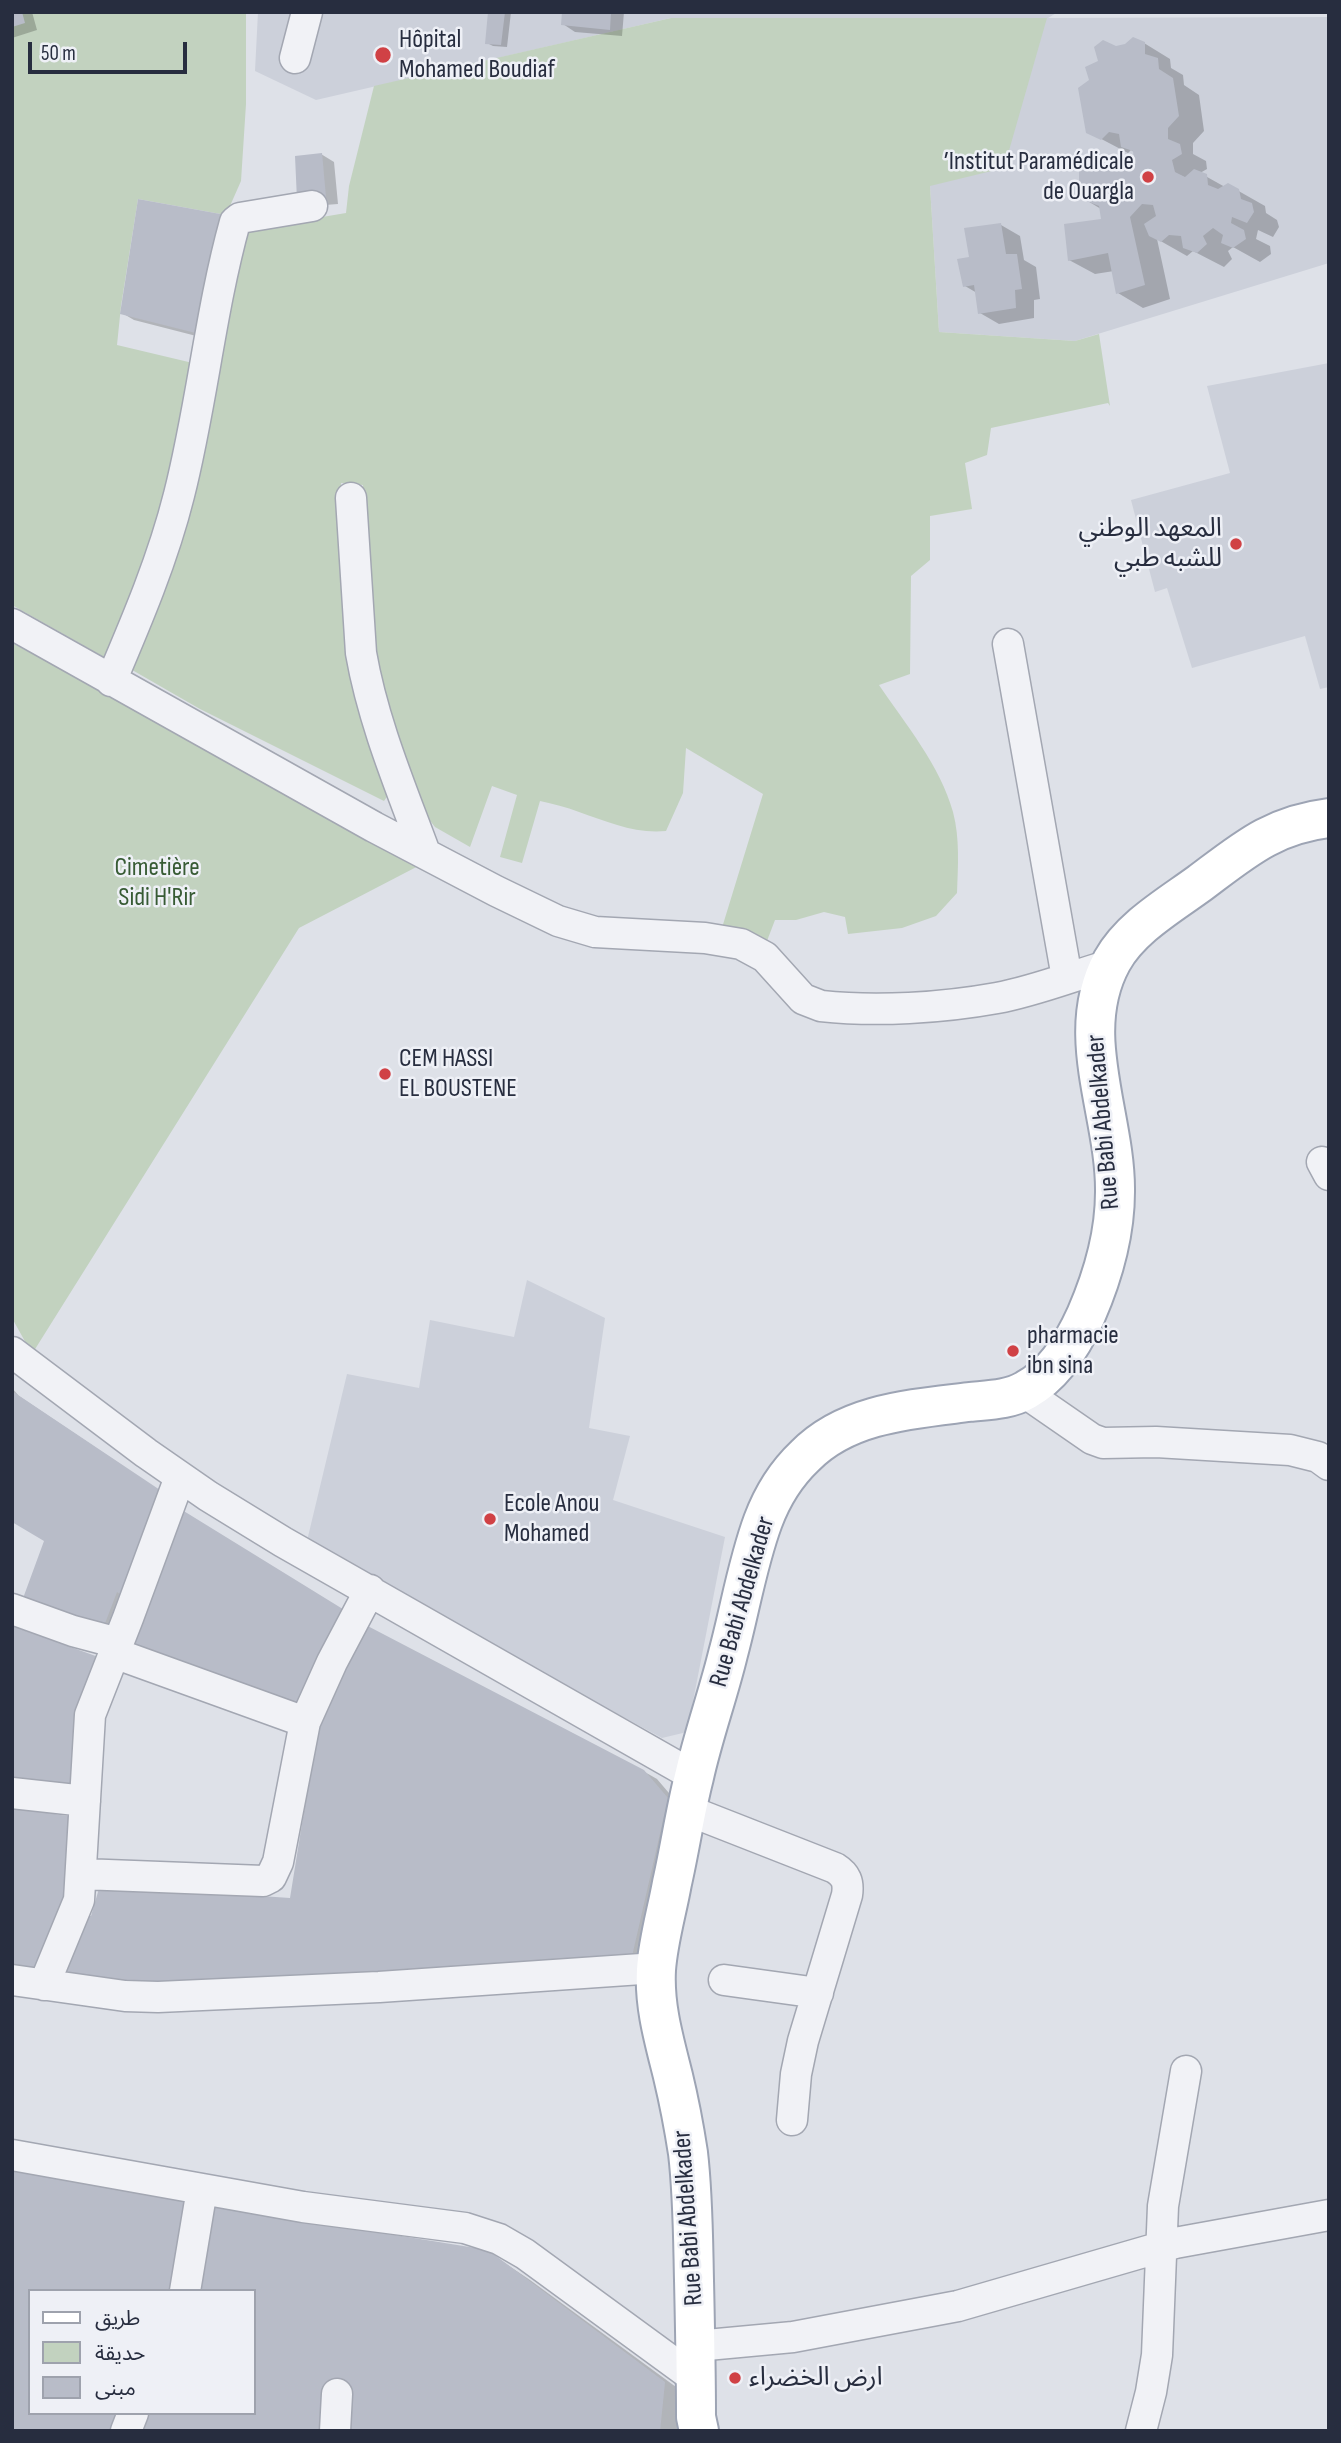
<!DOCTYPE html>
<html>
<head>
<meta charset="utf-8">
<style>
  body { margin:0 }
  #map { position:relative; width:1341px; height:2443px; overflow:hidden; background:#dee1e8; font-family:"Sofia Sans Condensed","Noto Sans Arabic",sans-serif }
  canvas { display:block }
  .frame { position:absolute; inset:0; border:14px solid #272d3f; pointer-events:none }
  .legend { position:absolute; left:28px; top:2289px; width:228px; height:126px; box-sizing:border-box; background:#eef0f6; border:2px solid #9ea2ad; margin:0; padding:9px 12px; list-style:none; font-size:21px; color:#272d3f }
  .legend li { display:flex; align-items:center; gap:14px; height:35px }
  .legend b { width:35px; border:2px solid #9ea2ad }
  .scale { position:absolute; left:28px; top:42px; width:159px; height:32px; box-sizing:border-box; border:4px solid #272d3f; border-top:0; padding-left:9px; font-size:21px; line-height:24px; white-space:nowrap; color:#272d3f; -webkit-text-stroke:5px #eef0f6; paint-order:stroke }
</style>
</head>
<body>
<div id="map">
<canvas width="1341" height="2443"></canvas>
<div class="frame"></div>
<ul class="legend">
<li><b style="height:9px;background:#fff"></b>طريق</li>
<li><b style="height:19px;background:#c2d2bf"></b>حديقة</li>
<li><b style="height:19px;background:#b8bcc8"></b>مبنى</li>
</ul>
<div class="scale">50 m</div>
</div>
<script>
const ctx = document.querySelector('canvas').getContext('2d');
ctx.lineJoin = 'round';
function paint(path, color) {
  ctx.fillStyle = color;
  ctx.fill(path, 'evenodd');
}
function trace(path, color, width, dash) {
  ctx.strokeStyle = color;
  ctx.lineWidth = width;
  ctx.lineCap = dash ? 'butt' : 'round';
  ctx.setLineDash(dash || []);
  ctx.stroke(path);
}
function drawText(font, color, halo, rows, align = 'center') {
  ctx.font = font + ' "Sofia Sans Condensed","Noto Sans Arabic",sans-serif';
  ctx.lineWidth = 5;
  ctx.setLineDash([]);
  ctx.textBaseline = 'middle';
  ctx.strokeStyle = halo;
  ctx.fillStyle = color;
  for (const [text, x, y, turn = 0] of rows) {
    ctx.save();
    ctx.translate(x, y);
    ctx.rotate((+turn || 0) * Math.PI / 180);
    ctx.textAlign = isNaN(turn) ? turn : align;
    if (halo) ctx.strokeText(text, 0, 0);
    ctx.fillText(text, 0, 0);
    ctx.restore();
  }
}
paint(new Path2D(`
  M258 12H1058L1048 18 1329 17V263L1075 341 939 332 930 186 671 18 316 100 255 71Z
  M1329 363V687L1320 689 1305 636 1192 668 1167 588 1155 592 1131 500 1230 473 1207 386Z
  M527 1280 605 1318 589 1428 630 1436 613 1500 725 1537 687 1732 662 1738 306 1545 347 1374 419 1388 430 1320 514 1337Z`), '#ccd0da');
paint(new Path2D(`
  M12 12H246V104L241 181 226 215 138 199 121 306 117 345 197 364 176 480 111 661 12 605Z
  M671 18H1047L1004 168 930 186 939 332 1075 341 1099 334 1110 406 1108 403 991 428 987 455 965 463 972 509 930 516V560L911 576 910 674 879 685C906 725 940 765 953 812 960 838 958 867 957 893L936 916 902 928 848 934 845 917 824 912 796 920H775L762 954 721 931 763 794 686 748 683 793 666 831C635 834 608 822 579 812 566 807 553 804 540 801L522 863 500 857 517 795 492 786 470 847 435 827 413 799 365 626 363 485 341 483 355 664 395 785 384 801 200 709 127 667 239 231 346 213 349 186 374 86Z
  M12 643 426 862 299 928 32 1354 12 1318Z`), '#c2d2bf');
paint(new Path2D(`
  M12 12H32L37 30 12 38Z
  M490 12H511L507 47 493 46 487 43Z
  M564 12H624L622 36 575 32 563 24Z
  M1144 43 1170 59 1171 68 1183 75 1184 85 1199 95 1204 131 1193 143V154L1206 161 1207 169 1200 173 1225 187 1228 185 1265 206 1266 213 1277 220 1279 227 1273 237 1258 230 1256 239 1270 246 1271 254 1260 262 1233 247 1228 251 1232 259 1224 267 1193 251 1187 256 1157 239 1170 299 1143 308 1118 293 1114 271 1095 274 1069 260 1103 220 1101 209 1081 197 1125 172 1136 160 1135 153 1131 150 1128 153 1088 132 1091 80 1100 61 1116 48Z
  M321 154 334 162 338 204 312 206Z
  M140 201 208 339 134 320 122 313Z
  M1001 225 1020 236 1024 260 1036 267 1040 299 1034 300V318L999 324 980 313 977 293 965 286 972 259Z
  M12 1388 19 1396 172 1499 115 1637 37 1607 46 1540 12 1520Z
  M361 1624 643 1771 657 1779 680 1806 643 1971 340 1992 148 1997 106 1993 59 1972 75 1931 72 1930 50 1982 12 1976V1808L73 1819 85 1826 84 1903 78 1916 92 1918 101 1887 291 1900 318 1737 332 1686Z
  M12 2173 487 2251 530 2280 691 2398 687 2431H12ZM30 2291H254V2413H30Z`), '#0003');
paint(new Path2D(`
  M12 12H22L25 23 12 27Z
  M488 12H505L501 45 485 44Z
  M562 12H611L610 30 561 25Z
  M1133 37 1145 42V54L1158 58 1159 69 1173 78 1179 116 1168 128V139L1180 144 1182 154 1172 160 1175 172 1185 177 1194 169 1207 174 1208 185 1218 189 1228 183 1239 189 1241 199 1252 203 1254 212 1247 223 1232 217 1231 223 1244 230 1246 239 1233 248 1221 243 1223 235 1213 228 1203 236 1207 244 1197 253 1183 248 1181 236 1169 235 1161 242 1149 236 1144 224 1156 216 1153 205 1142 204 1130 217 1145 285 1116 294 1108 253 1068 261 1064 224 1101 219 1099 206 1079 198V168L1090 158 1125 170 1134 160 1133 151 1121 147 1119 134 1109 132 1101 140 1086 133 1078 88 1089 80 1085 67 1098 61 1094 47 1103 40 1116 46 1125 44Z
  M322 153 326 198 297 200 295 156Z
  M138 199 226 215 196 333 120 314Z
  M1001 223 1006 254H1017L1022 289 1015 290 1016 308 978 314 974 285 963 287 957 259 969 257 964 228Z
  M12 1391 160 1490 126 1598 117 1592 102 1631 22 1601 44 1541 12 1522Z
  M174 1505 346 1611 296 1712 126 1651Z
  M360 1622 644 1770 668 1798 630 1965 183 1990 56 1973 80 1914 91 1916 100 1885 290 1898 316 1737 331 1685Z
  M12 1626 104 1659 74 1794 12 1784Z
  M12 1807 73 1817 72 1896 37 1975 12 1972Z
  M12 2171 195 2198 176 2291H30V2413H130L123 2431H12Z
  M204 2204 488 2250 665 2382 660 2431H342L345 2381 332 2380 329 2431H129L137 2413H254V2291H193Z`), '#b8bcc8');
const minor = new Path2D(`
  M295 58 307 12
  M351 498 361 653C373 722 401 788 425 853
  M12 624 374 827 496 891 558 921 595 932 705 938 741 944 765 957 803 999 821 1006C876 1012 942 1008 997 998 1035 991 1072 976 1110 965
  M1008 644 1067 978
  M111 681C137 620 163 559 179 495 202 405 210 312 235 222L240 218 312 206
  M1322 1162 1329 1175
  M12 1352 146 1453 208 1496 283 1542 694 1776
  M1024 1392 1092 1439 1103 1443 1156 1442 1290 1450 1318 1457 1329 1465
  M12 1609 73 1631 118 1643
  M114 1653 305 1722 332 1662 370 1590
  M12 1793 85 1801
  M687 1810 835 1868C846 1875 849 1882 847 1895L803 2041 796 2074 792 2120
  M82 1874 263 1881 271 1877 278 1862 305 1722
  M12 1980 125 1996 158 1997 379 1987 656 1968
  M724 1980 818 1993
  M44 1985 79 1900 90 1715 128 1618 180 1477
  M12 2155 303 2207 465 2228 499 2239 525 2254 696 2379
  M185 2291 202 2189
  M696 2346 793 2337 958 2306 1175 2243 1329 2215
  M126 2431 133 2413
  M335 2431 337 2394
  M1141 2431 1151 2392 1157 2355 1163 2206 1186 2071`);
const major = new Path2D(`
  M699 2431 696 2417C696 2371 695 2326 694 2280 693 2237 693 2195 688 2153 684 2127 679 2101 673 2076 664 2040 654 2006 656 1970 658 1941 667 1911 672 1883 680 1848 685 1812 694 1777 703 1736 718 1695 728 1654 740 1610 747 1564 763 1521 772 1497 786 1474 805 1456 847 1413 912 1409 969 1402 988 1400 1009 1400 1026 1390 1055 1374 1073 1344 1086 1315 1103 1276 1115 1234 1115 1192 1116 1115 1072 1034 1112 961 1131 927 1170 905 1200 883 1244 850 1272 825 1329 818`);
trace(minor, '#a3a7b2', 33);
trace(major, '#9da4b4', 42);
trace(minor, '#f1f2f6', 30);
trace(major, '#fff', 38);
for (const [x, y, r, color] of [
  [383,55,9,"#d04145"],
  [1148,177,7,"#d04145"],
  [1236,544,7,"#d04145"],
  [385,1074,7,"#d04145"],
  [1013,1351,7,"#d04145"],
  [490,1519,7,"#d04145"],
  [735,2378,7,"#d04145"]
]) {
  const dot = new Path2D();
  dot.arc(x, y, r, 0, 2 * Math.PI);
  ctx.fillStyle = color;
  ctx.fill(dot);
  trace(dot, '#eef0f6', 2.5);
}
drawText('26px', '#272d3f', '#eef0f6', [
  ["Hôpital",399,40],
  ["Mohamed Boudiaf",399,70],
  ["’Institut Paramédicale",1134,162,"right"],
  ["de Ouargla",1134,192,"right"],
  ["المعهد الوطني",1222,529,"right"],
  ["للشبه طبي",1222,559,"right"],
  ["CEM HASSI",399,1059],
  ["EL BOUSTENE",399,1089],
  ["pharmacie",1027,1336],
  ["ibn sina",1027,1366],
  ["Ecole Anou",504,1504],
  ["Mohamed",504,1534],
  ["ارض الخضراء",749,2378]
], 'left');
drawText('26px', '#375b34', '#eef0f6', [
  ["Cimetière",157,868],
  ["Sidi H'Rir",157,898]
]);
drawText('26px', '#272d3f', '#eef0f6', [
  ["Rue Babi Abdelkader",1104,1122,-95],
  ["Rue Babi Abdelkader",743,1602,-74],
  ["Rue Babi Abdelkader",689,2218,-94]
]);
</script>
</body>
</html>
